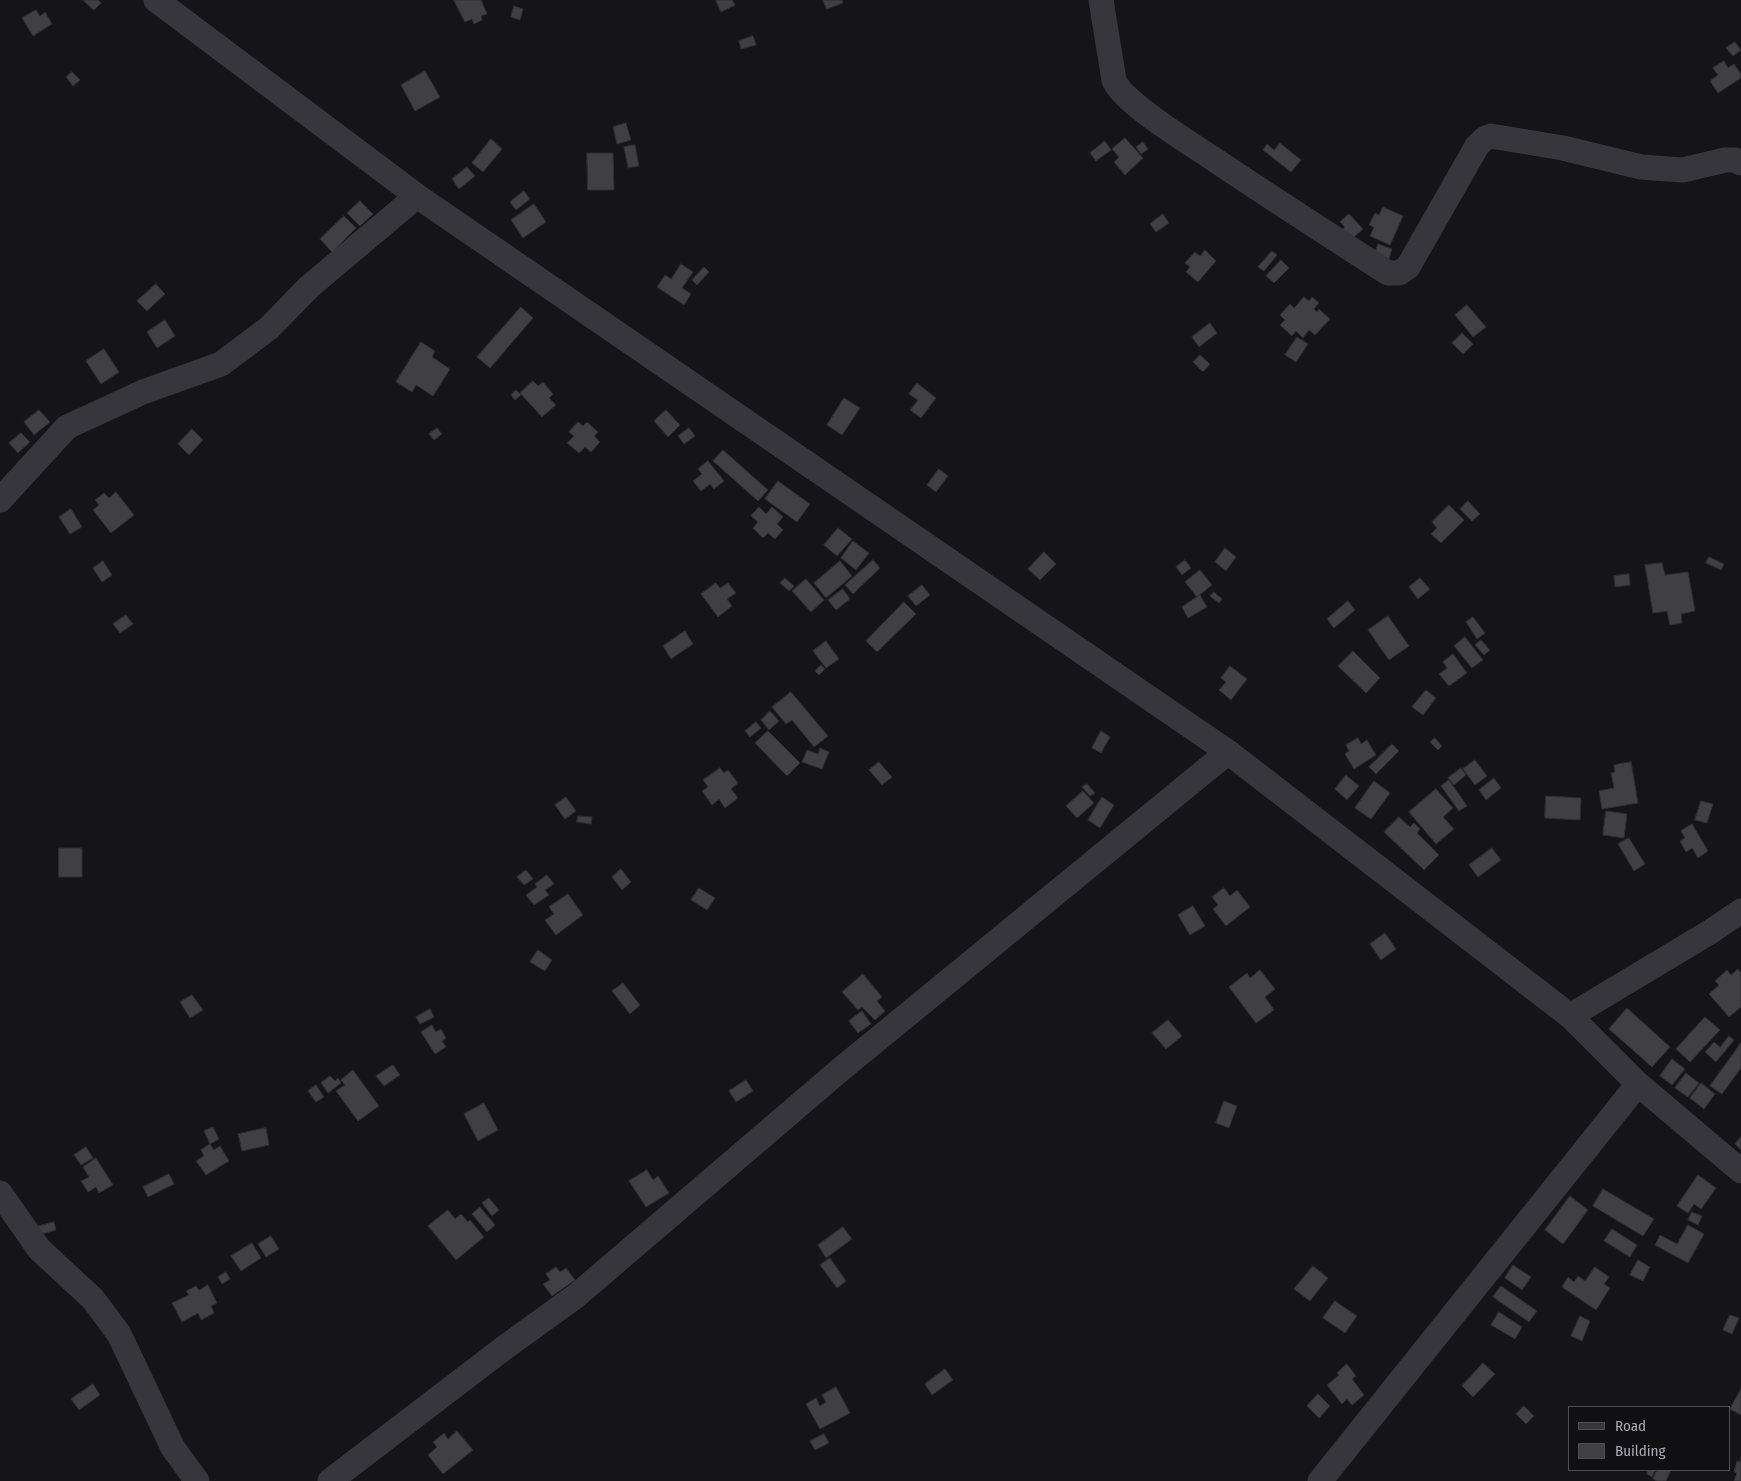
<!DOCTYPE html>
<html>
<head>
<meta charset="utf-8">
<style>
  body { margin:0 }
  #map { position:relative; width:1741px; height:1481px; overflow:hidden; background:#151517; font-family:"Fira Sans Condensed",sans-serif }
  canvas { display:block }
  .legend { position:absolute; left:1568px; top:1406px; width:162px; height:65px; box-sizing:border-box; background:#101012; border:1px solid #4c4e54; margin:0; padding:6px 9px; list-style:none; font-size:15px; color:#a7aab7 }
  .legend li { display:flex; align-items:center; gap:10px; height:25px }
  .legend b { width:25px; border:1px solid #4c4e54 }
</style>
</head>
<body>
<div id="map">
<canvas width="1741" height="1481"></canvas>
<ul class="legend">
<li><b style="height:6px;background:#36363c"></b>Road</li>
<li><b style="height:14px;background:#3f3f44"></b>Building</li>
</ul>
</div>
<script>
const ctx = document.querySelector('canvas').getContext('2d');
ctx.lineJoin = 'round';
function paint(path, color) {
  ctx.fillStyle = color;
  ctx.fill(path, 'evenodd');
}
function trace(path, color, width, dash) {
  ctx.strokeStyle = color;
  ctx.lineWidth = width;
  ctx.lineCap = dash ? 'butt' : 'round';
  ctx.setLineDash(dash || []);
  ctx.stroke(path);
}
const building = new Path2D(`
  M83 0H98L101 3 94 10Z
  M454 0H481L487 14 481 16 482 20 474 24 472 19 465 22Z
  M716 0H732L735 5 721 12Z
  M823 0H842L843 3 827 9Z
  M514 6 523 9 520 20 511 17Z
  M36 10 40 16 45 12 52 24 33 36 22 18Z
  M753 36 756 45 741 49 739 41Z
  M1735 42 1741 50 1733 56 1726 48Z
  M1724 61 1728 68 1734 64 1741 74V78L1718 93 1710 81 1718 75 1713 68Z
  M425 71 440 97 415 111 401 85Z
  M72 72 80 80 73 86 66 77Z
  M626 123 631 140 617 144 613 127Z
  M1125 138 1143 158 1125 175 1114 162 1119 157 1112 149Z
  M491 139 502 149 483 172 472 163Z
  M1105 141 1111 150 1096 161 1090 153Z
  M1143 142 1148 149 1141 154 1136 147Z
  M1280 143 1301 160 1291 172 1263 150 1267 144 1274 150Z
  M635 145 639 166 628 168 624 147Z
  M587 153H613L614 190H588Z
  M467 167 475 176 459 189 452 179Z
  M524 191 530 199 516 210 510 202Z
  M360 201 373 214 360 226 347 213Z
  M534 204 546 222 523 238 511 220Z
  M1383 207 1403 216 1390 245 1370 236 1374 227 1369 225 1375 213 1379 215Z
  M1163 214 1169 223 1156 232 1150 224Z
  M1349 214 1363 229 1347 243 1339 233 1345 227 1340 222Z
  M344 216 356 228 332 252 320 239Z
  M1378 244 1392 249 1388 262 1374 257Z
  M1205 250 1216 261 1198 282 1186 272 1190 267 1185 263 1195 252 1200 256Z
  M1272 251 1277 255 1264 271 1258 267Z
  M1281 260 1289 268 1274 283 1266 276Z
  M681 264 693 272 682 288 691 294 684 305 657 287 665 275 671 279Z
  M704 267 709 272 697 285 692 280Z
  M156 284 165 294 147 311 137 301Z
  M1304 297 1309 301 1312 297 1319 303 1314 309 1317 312 1319 309 1330 319 1315 335 1309 330 1303 338 1296 331 1292 336 1280 325 1285 320 1280 315 1290 304 1294 308Z
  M1467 305 1486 327 1473 337 1455 315Z
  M521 307 533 318 490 368 477 357Z
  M165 320 175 336 157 348 147 332Z
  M1210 323 1217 333 1199 347 1192 337Z
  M1462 333 1473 344 1463 354 1452 343Z
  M1297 337 1308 344 1296 362 1285 355Z
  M421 342 435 351 432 357 450 369 433 396 416 385 412 392 396 382Z
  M104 349 119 372 101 384 86 361Z
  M1200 355 1210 364 1203 372 1193 362Z
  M533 381 538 386 543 382 553 394 549 398 556 405 542 417 520 393Z
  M917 383 936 398 921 418 910 410 918 400 909 394Z
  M516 390 521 395 515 400 511 395Z
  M844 398 860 408 842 435 827 425Z
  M39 410 50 422 34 435 24 422Z
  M666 410 680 425 668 437 654 421Z
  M578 422 583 426 587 422 598 432 594 436 600 442 591 452 585 447 579 453 567 443 574 436 569 432Z
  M437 428 442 434 434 440 429 434Z
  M689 428 695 436 684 444 678 436Z
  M192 429 203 440 189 455 178 444Z
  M21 433 30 442 18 453 9 443Z
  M723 450 768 490 758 501 713 461Z
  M708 461 724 481 714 489 710 484 701 491 693 481 702 474 698 469Z
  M939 469 948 476 936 492 927 485Z
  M778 481 810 504 797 522 765 499Z
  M116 492 134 515 111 533 93 510 99 505 95 500 104 493 109 498Z
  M1468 501 1480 514 1472 521 1460 509Z
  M1449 505 1464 520 1441 543 1431 534 1437 528 1432 522Z
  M759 507 766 514 772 507 783 517 777 524 783 530 775 539 768 533 763 538 753 528 758 522 751 516Z
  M71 509 82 527 70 534 59 517Z
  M838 528 852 539 837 556 824 545Z
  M853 541 869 553 856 570 841 558Z
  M1225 548 1236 557 1226 571 1215 562Z
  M1044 552 1056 564 1040 580 1028 569Z
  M1709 557 1724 564 1721 570 1706 563Z
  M873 560 880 568 853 594 845 585Z
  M1185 560 1191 568 1182 575 1176 567Z
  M103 561 112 575 102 582 93 568Z
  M840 561 852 576 826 598 814 583Z
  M1662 563 1665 575 1688 572 1695 611 1681 614 1682 623 1670 625 1667 611 1653 613 1645 565Z
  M1200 570 1212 585 1197 597 1185 582Z
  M1629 574 1630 585 1615 587 1614 576Z
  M785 578 794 586 789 591 780 583Z
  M1420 578 1430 589 1418 599 1409 587Z
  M806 579 824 600 811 612 792 591Z
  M716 583 720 588 728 583 736 593 727 599 732 606 718 617 701 594Z
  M922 585 930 595 916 606 908 596Z
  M843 589 850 599 836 610 828 600Z
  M1214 592 1222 599 1219 603 1210 596Z
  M1200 595 1207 607 1188 618 1182 607Z
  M1348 601 1355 610 1334 628 1327 619Z
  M904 602 916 614 877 652 866 641Z
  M126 615 133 624 120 633 113 624Z
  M1388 616 1409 646 1389 660 1368 630Z
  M1473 617 1485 633 1477 639 1466 622Z
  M685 631 693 644 671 659 663 646Z
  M1465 637 1483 660 1472 668 1454 646Z
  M1481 640 1490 650 1484 655 1475 645Z
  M826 641 839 659 826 668 813 651Z
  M1353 651 1380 678 1366 693 1338 666Z
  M1453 654 1467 673 1449 686 1439 674 1447 668 1443 662Z
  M821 665 825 669 819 675 815 671Z
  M1230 666 1247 679 1231 700 1219 690 1226 682 1221 678Z
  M1426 690 1436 698 1423 715 1412 707Z
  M791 692 828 736 814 747 792 720 786 724 772 707Z
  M770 711 779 721 769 730 761 720Z
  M756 722 761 728 750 737 745 731Z
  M768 731 800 763 787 776 755 743Z
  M1101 731 1110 737 1101 753 1092 748Z
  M1358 738 1361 744 1367 740 1376 755 1354 769 1345 754 1349 751 1346 745Z
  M1435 738 1442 746 1438 750 1430 742Z
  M1392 744 1399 751 1376 774 1369 767Z
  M820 748 829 752 822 769 802 762 807 750 818 754Z
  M1475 760 1487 776 1475 785 1463 769Z
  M879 762 892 777 882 785 869 770Z
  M1631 762 1638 803 1602 809 1599 791 1614 788 1611 773 1615 772 1614 765Z
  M720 768 724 773 728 770 738 783 731 789 738 798 725 808 719 799 712 805 702 791 708 787 703 780Z
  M1461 768 1466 775 1454 785 1448 778Z
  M1346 775 1359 786 1347 800 1335 789Z
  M1494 778 1501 788 1486 800 1479 790Z
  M1449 780 1467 806 1459 811 1441 786Z
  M1374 781 1390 793 1371 819 1355 808Z
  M1087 784 1095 793 1090 796 1082 787Z
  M1436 789 1453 808 1443 817 1454 829 1436 844 1409 812Z
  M1083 791 1094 803 1077 818 1066 806Z
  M1546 796 1581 798 1580 820 1545 818Z
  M566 797 576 811 565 819 555 805Z
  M1102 797 1114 805 1100 828 1088 820Z
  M1701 801 1713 804 1707 823 1695 820Z
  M1606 811 1627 814 1624 838 1603 835Z
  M578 816 592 817 591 824 577 822Z
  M1399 817 1410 827 1414 823 1420 829 1417 833 1439 855 1424 870 1384 832Z
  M1692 824 1708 851 1698 858 1692 848 1686 852 1680 841 1685 838 1681 831Z
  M1629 838 1645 864 1634 871 1618 844Z
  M59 848H82V877H59Z
  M1492 848 1501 860 1478 877 1469 865Z
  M621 869 631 882 622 890 612 877Z
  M526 870 533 879 524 885 517 877Z
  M547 875 554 884 545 890 549 895 534 905 526 895 537 887 535 884Z
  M699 888 715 898 707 910 691 900Z
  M1224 888 1230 896 1237 890 1250 907 1226 926 1213 909 1218 905 1212 897Z
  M568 894 583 915 556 935 545 920 554 914 549 907Z
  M1193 906 1205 926 1190 935 1178 915Z
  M1385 933 1396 949 1381 960 1370 944Z
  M538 950 552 960 545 971 530 962Z
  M1738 969 1741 973V1007L1729 1017 1709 994 1719 985 1715 981 1727 970 1731 975Z
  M1260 970 1275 989 1265 997 1274 1010 1256 1023 1229 987 1247 973 1250 978Z
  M863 974 882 997 877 1001 885 1011 875 1020 862 1007 858 1010 842 992Z
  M623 983 640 1005 630 1014 612 991Z
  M192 995 203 1010 190 1018 180 1002Z
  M1627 1008 1670 1047 1652 1067 1609 1029Z
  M430 1009 434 1017 420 1024 416 1017Z
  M862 1011 871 1024 858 1033 849 1021Z
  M1705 1017 1720 1030 1690 1062 1676 1049Z
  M1168 1020 1182 1036 1166 1049 1152 1033Z
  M432 1025 436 1032 441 1029 446 1038 442 1041 446 1047 435 1054 421 1032Z
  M1729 1036 1734 1040 1716 1062 1705 1052 1714 1042 1720 1047Z
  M1741 1043V1068L1722 1094 1710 1086Z
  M1672 1059 1685 1069 1672 1085 1660 1076Z
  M393 1065 400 1075 384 1086 376 1076Z
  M353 1070 379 1106 358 1121 336 1091 345 1085 341 1080Z
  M1686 1073 1699 1083 1688 1097 1675 1088Z
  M330 1076 335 1081 338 1078 341 1083 328 1093 321 1083Z
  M746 1080 753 1091 736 1102 729 1091Z
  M1701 1083 1715 1094 1704 1109 1690 1098Z
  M316 1085 324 1097 316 1102 308 1091Z
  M1224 1101 1237 1106 1229 1128 1216 1123Z
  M484 1103 498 1130 478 1141 464 1114Z
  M213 1127 219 1139 210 1144 204 1131Z
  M266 1128 269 1145 242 1151 238 1134Z
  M1741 1137V1150L1735 1144Z
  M210 1144 214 1150 220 1146 229 1161 206 1175 196 1161 204 1156 201 1150Z
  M86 1147 93 1158 81 1165 74 1155Z
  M96 1158 113 1185 99 1193 96 1187 88 1192 81 1181 89 1177 83 1167Z
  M647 1170 653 1180 658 1176 669 1193 646 1207 629 1181Z
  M169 1174 174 1184 148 1197 143 1187Z
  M1698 1175 1716 1188 1701 1209 1694 1204 1688 1213 1677 1206Z
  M1603 1189 1654 1219 1643 1236 1593 1206Z
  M1570 1196 1588 1210 1563 1244 1545 1230Z
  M489 1198 499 1210 492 1216 482 1203Z
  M480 1207 495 1225 487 1232 472 1214Z
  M448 1210 455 1219 461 1214 468 1222 470 1220 484 1237 456 1260 428 1226Z
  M1692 1212 1702 1216 1698 1225 1688 1220Z
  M54 1222 56 1230 38 1235 36 1227Z
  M1688 1225 1704 1234 1688 1263 1655 1245 1660 1235 1677 1244Z
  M843 1227 852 1239 826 1258 818 1245Z
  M1612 1229 1637 1245 1630 1257 1604 1241Z
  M271 1236 279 1249 266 1257 258 1244Z
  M252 1243 261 1258 241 1271 231 1256Z
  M830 1258 846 1281 837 1288 820 1265Z
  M1638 1260 1650 1267 1643 1281 1630 1275Z
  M1513 1265 1531 1277 1522 1290 1505 1278Z
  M1313 1266 1328 1278 1310 1301 1294 1289Z
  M556 1267 560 1272 566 1268 575 1280 552 1296 543 1284 550 1280 546 1274Z
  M1595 1267 1609 1277 1604 1284 1610 1288 1596 1310 1562 1287 1568 1277 1574 1282 1578 1276 1585 1281Z
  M226 1272 230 1279 222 1284 218 1277Z
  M208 1285 217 1303 211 1306 214 1313 201 1320 198 1313 182 1322 172 1303 189 1295 186 1291 196 1286 199 1290Z
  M1501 1286 1537 1311 1529 1322 1493 1297Z
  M1335 1301 1357 1316 1345 1333 1323 1318Z
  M1499 1312 1522 1327 1515 1339 1491 1325Z
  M1730 1315 1739 1318 1732 1334 1723 1330Z
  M1580 1316 1590 1321 1582 1341 1571 1336Z
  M1483 1363 1495 1374 1473 1397 1462 1386Z
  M1347 1364 1356 1376 1352 1379 1364 1395 1352 1405 1347 1399 1342 1404 1327 1385 1339 1375 1337 1373Z
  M945 1369 953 1380 932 1395 925 1384Z
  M93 1384 100 1395 79 1410 71 1399Z
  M836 1387 850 1413 820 1429 806 1404 816 1398 820 1406 826 1402 822 1395Z
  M1741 1389V1415L1730 1409Z
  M1318 1394 1330 1406 1319 1418 1307 1406Z
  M1524 1406 1534 1416 1526 1424 1516 1414Z
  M457 1431 473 1450 443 1474 428 1455 437 1447 433 1442 444 1433 448 1439Z
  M824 1434 829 1443 815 1450 810 1441Z
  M1741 1457V1481H1734L1737 1473 1734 1472 1737 1461 1740 1462Z
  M1648 1470H1655L1652 1477 1647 1474Z
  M1657 1470H1671L1666 1481H1657L1653 1479Z`);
paint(building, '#3f3f44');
trace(building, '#2f2f33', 1);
trace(new Path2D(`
  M156 0 417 196 1228 752 1570 1016 1638 1084 1741 1171
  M1101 0 1114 80C1122 102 1191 144 1212 158 1270 197 1329 235 1388 273H1399L1408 267 1477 146 1484 139 1491 136 1563 148 1641 167 1683 170 1725 160H1735L1741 163
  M0 500 67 427 143 392 221 364 269 328 309 287 417 196
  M1570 1016 1710 932 1741 911
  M0 1193 39 1249 93 1299 119 1334 173 1448 197 1481
  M330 1481 504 1348 576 1296 840 1070 1228 752
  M1320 1481 1638 1084`), '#36363c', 25);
</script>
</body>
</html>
